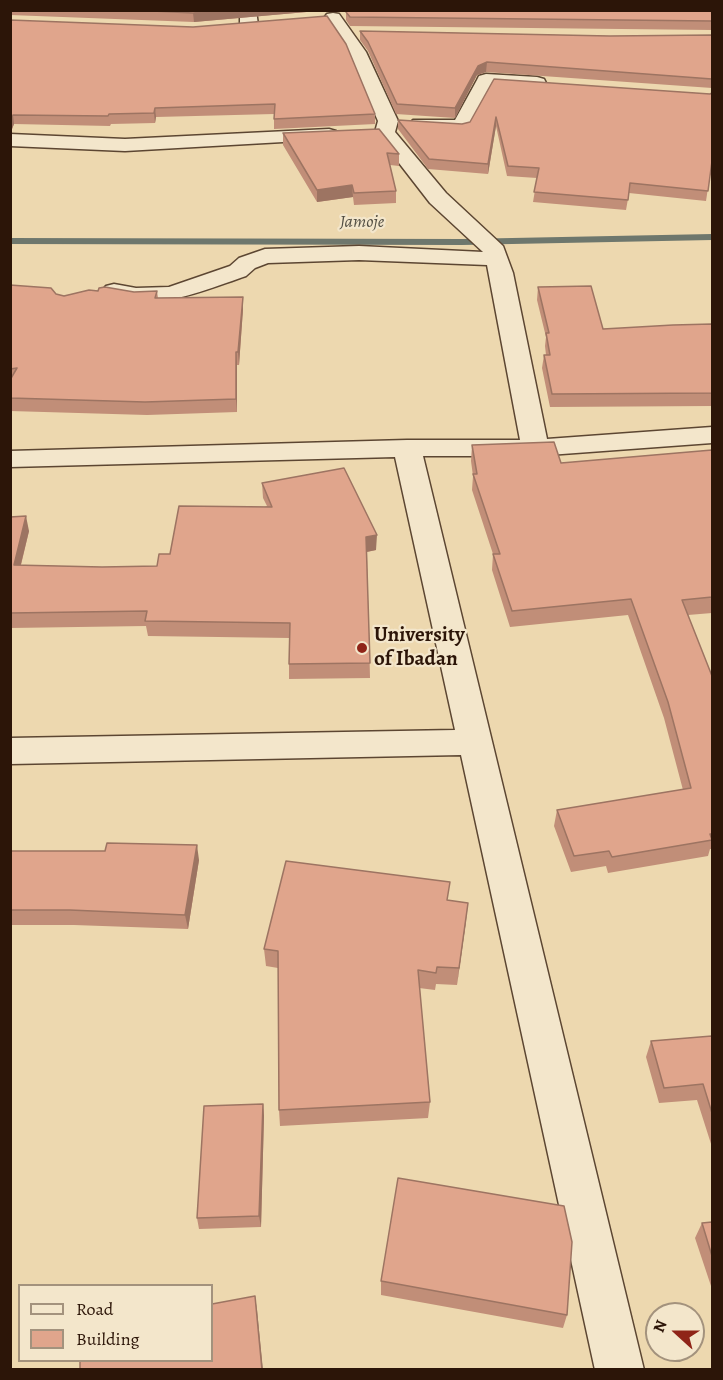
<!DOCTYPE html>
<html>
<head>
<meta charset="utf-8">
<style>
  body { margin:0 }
  #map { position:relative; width:723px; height:1380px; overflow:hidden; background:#edd8af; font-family:Alegreya,serif }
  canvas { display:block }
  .frame { position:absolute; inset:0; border:12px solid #2c1508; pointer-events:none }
  .legend { position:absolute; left:18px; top:1284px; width:195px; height:78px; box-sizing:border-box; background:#f3e6cb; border:2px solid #a3927d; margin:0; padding:8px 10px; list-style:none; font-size:18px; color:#2c1508 }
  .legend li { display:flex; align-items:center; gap:12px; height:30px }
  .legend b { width:30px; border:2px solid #a3927d }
  .north { position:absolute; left:645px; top:1302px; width:60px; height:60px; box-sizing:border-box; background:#f3e6cb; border:2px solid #a3927d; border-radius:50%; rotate:291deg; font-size:16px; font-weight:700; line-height:24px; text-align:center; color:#2c1508 }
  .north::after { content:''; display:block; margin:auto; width:21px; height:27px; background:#8f2418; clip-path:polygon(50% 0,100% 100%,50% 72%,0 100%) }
</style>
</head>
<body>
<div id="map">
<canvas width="723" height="1380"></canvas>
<div class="frame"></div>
<ul class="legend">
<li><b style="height:8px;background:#f3e6cb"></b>Road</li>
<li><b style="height:16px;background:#e0a58c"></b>Building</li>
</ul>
<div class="north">N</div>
</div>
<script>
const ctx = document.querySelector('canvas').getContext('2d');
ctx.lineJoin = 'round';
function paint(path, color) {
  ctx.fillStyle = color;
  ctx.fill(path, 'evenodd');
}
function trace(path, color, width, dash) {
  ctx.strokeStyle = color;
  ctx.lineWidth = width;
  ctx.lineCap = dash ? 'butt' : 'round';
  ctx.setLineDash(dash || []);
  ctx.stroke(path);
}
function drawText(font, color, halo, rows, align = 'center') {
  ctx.font = font + ' Alegreya,serif';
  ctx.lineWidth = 4.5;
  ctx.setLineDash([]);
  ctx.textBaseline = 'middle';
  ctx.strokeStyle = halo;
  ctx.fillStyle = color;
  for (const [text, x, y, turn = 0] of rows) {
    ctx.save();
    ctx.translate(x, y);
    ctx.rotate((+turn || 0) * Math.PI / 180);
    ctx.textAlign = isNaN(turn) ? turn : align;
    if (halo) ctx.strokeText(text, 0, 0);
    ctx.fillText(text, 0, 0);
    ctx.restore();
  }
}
paint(new Path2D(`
  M712 234V240L462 245 10 244V238L462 239Z`), '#6e776d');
const street = new Path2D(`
  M240 10H256L258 25 255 29H243L240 25Z
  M333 13 339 14 366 52 398 121 395 132 446 193 503 246 513 273 547 439 712 427V443L535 456H423L644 1370H595L461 755 10 764V738L455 730 395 457 10 467V451L407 440H520L487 265 359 260 268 263 255 268 246 276C193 294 163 310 106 296L102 291 106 286 114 284 136 288 169 287 230 266 239 258 265 249 359 246 483 252 430 203 375 132 378 121 348 52 324 18 327 14Z
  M486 74 537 77 544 79 546 83 544 87 537 89 492 86 469 130 462 132 413 128 410 124 413 120H455L477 80 479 76Z
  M329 129 336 131 339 135 336 139 125 151 10 146V134L125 139Z`);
trace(street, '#5c4632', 3);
paint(street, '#f3e6cb');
paint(new Path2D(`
  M10 10H329L194 22 10 15Z
  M712 10V30L350 26 346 20V12Z
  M10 20 375 114V124L274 129V114L156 117 155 123 111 124 110 126 14 124 12 129H10Z
  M360 31 610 36 712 35V88L486 72 477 75 455 118 396 114 368 51 360 40Z
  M494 79 710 94 712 161 706 201 629 193 626 210 533 202 537 178 507 176 496 126 488 174 428 169 398 129V120L462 124 470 122Z
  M283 133 399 154V166L390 165 396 191V203L354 205 353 197 317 202 283 145Z
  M10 285 64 296 157 291 158 298 243 309 239 365H237V412L147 415 10 411Z
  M538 287 603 329 712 324V406L550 407 542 368 544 355H546L545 346 546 337 537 300Z
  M472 445 561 463 712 450V613L688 615 712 676V849H710L708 856 608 873 606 866 571 872 554 826 557 810 683 790 664 718 628 615 510 627 492 570 493 554 472 490 473 476 471 461Z
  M262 483 376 550 367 552 370 678 289 679V638L148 636 146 626 10 628V517L29 531 21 565 102 567 157 566 170 554 267 506 263 498Z
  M10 851 199 860 188 929 74 925H10Z
  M448 900 466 921 457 985 436 984 435 990 419 988 430 1102 428 1118 280 1126 279 1110 278 968 266 966 264 949Z
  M712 1036V1147L697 1100 659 1103 646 1057 651 1041Z
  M263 1104 264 1116 261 1227 199 1229 197 1218Z
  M712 1222V1289L695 1238 702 1223Z
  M381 1281 567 1315 563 1328 381 1295Z`), '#c18e78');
paint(new Path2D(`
  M222 10H329L194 22 193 13Z
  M487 62 486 72 477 75 455 118V108L478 66Z
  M155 108 156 117 155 123 154 113Z
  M13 115 14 124 12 129 10 118Z
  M496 117V126L488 174V164Z
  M352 185 353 197 317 202V190Z
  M243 297V309L239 365 238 352Z
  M236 352 237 365V412L236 399Z
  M26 516 29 531 17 580 14 565Z
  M377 535 376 550 366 552V537Z
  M197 845 199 860 188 929 185 915Z
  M468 903 466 921 457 985 459 968Z
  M263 1104 264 1116 261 1227 259 1216Z
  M255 1296 257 1310 263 1370H262Z`), '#9d7462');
const building = new Path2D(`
  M132 10H222L193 13Z
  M348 10H712V21L350 17 346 12Z
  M327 16 346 44 375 114 274 119 275 104 155 108 154 113 109 114 108 116 13 115 10 118V20L193 27Z
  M360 31 610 36 712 35V79L487 62 478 66 455 108 397 104 368 42Z
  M494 79 710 94 712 93V161L708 191 630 183 628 200 534 192 539 168 508 166 496 117 488 164 429 159 398 120 462 124 470 122Z
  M379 129 399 154 387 153 396 191 354 193 352 185 317 190 283 133Z
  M10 285 51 288 56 294 64 296 89 290 98 291 99 288 105 287 134 292 157 291 155 298 243 297 238 352H236V399L145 402 10 398V380L17 368 10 369Z
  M591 286 603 329 673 325 712 324V393L552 394 544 355H550L546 333H549L538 287Z
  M554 442 561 463 712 450V597L682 600 712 676V834H710L712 840 612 857 609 851 574 856 557 810 691 788 668 702 631 599 512 611 493 554H500L473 474H477L472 445Z
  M344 468 377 535 366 537 370 663 289 664 290 623 145 621 147 611 10 613V517L26 516 14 565 102 567 157 566 159 554H170L179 506 272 507 262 483Z
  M107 843 197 845 185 915 70 910H10V851H105Z
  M286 861 450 882 447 900 468 903 459 968 437 967 436 973 418 970 430 1102 279 1110 278 951 264 949Z
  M712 1036V1113L703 1084 664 1088 651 1041Z
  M263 1104 259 1216 197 1218 204 1106Z
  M398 1178 564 1206 572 1242 567 1315 381 1281Z
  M712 1222V1256L702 1223Z
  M255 1296 262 1370H80V1360H212V1304Z`);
paint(building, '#e0a58c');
trace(building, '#9d7462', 1.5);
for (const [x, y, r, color] of [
  [362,648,6,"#8f2418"]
]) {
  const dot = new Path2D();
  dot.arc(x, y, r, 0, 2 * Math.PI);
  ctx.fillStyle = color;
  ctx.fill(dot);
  trace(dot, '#f3e6cb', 2);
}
drawText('italic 18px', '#524e43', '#f3e6cb', [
  ["Jamoje",362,223]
]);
drawText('bold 21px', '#2c1508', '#f3e6cb', [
  ["University",374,636],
  ["of Ibadan",374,660]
], 'left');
</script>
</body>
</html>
